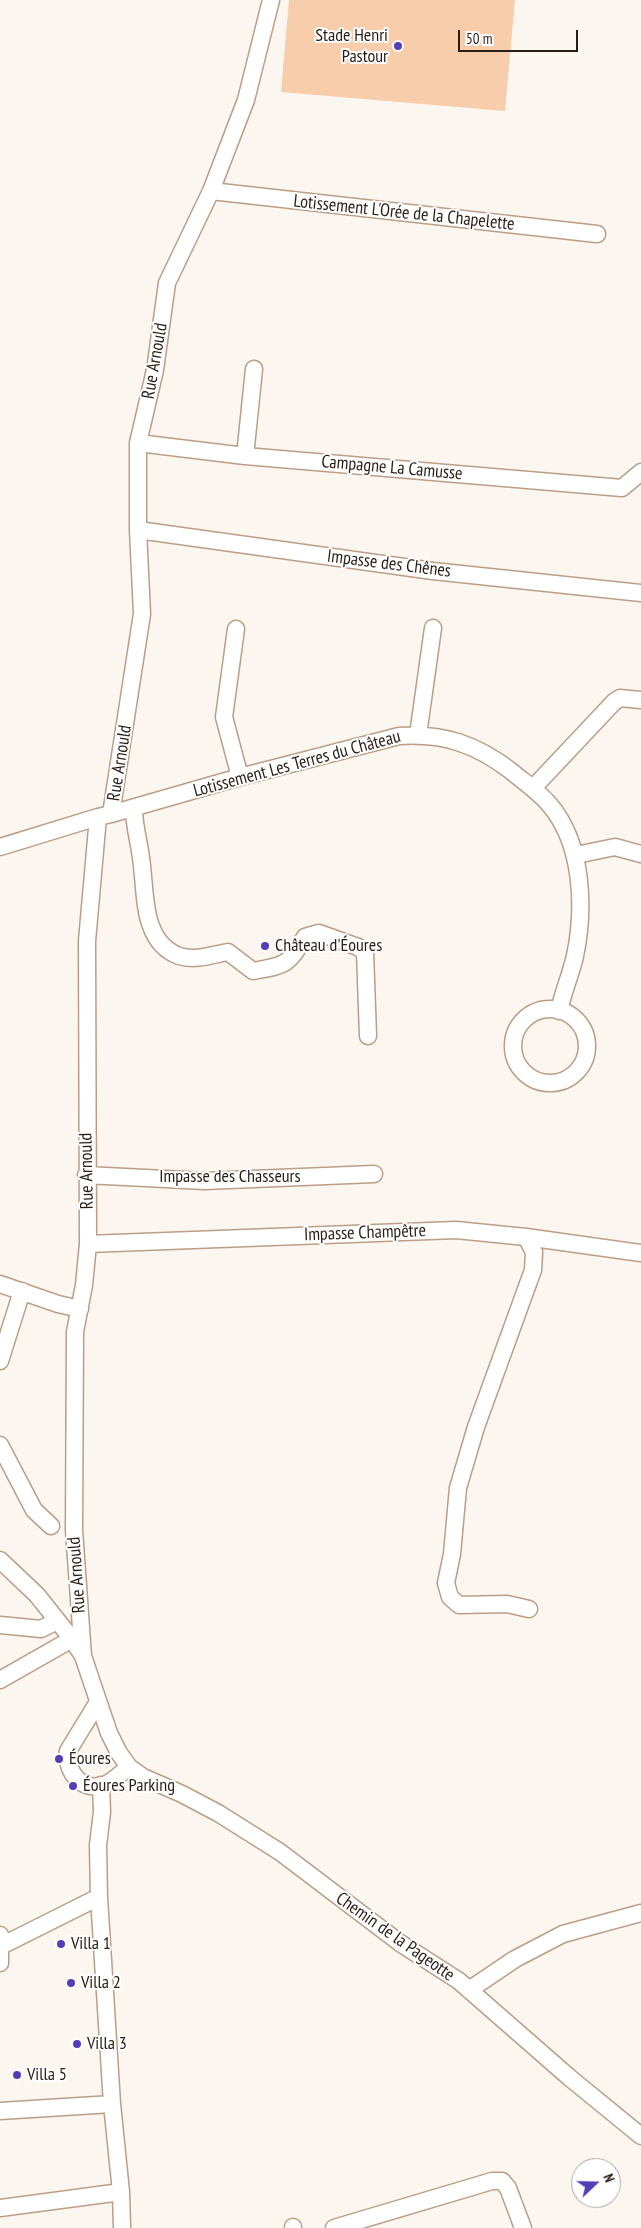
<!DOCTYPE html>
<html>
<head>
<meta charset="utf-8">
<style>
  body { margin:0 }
  #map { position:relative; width:641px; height:2228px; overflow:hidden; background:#fcf6f1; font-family:"PT Sans Narrow",sans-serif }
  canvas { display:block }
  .north { position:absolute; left:571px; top:2158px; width:50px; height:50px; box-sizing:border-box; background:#fff; border:1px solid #a9a5a2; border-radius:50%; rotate:69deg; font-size:14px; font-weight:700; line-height:20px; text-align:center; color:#291e16 }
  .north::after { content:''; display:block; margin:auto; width:18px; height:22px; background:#533eb6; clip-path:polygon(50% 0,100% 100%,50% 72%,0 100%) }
  .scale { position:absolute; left:458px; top:30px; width:120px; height:22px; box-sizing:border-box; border:2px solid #291e16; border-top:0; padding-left:6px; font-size:15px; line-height:18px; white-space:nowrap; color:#291e16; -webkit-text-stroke:4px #fff; paint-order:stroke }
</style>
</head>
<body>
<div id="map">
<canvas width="641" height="2228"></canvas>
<div class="north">N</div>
<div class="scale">50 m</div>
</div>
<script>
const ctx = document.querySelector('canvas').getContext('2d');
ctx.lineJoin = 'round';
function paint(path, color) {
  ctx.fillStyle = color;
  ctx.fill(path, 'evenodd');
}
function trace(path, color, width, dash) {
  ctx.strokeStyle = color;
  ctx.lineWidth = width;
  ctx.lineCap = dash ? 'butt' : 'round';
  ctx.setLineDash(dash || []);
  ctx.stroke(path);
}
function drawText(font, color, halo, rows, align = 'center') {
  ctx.font = font + ' "PT Sans Narrow",sans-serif';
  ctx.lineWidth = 4;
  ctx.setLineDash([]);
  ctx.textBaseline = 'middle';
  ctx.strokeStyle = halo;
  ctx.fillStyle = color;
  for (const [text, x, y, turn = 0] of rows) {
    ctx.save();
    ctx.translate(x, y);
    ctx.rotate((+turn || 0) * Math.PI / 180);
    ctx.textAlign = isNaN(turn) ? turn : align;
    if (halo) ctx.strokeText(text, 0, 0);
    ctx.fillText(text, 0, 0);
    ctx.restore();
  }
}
paint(new Path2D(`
  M289 0H515L505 111 281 92Z`), '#f8cdab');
const minor = new Path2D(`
  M211 191 597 234
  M138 443 245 456 622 488 641 472
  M245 456 254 369
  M138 530 433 571 641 593
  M236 629 224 717 240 777
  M418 735 433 628
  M533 788 614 702 620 698 641 700
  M134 809C134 826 139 841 141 858 144 877 144 910 151 926 156 940 166 951 179 956 195 961 212 955 228 952L253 971C286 965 287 966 305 937L319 933 358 947 365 952 368 1036
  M111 814 240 777 399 736C443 733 476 744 511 771 524 782 538 791 549 804 583 843 585 908 575 956 571 974 563 992 559 1011
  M0 847 98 817
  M576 855 615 847 641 854
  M513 1046a37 37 0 1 1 74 0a37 37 0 1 1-74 0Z
  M86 1175 205 1181 374 1174
  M526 1237 534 1252 533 1270 476 1427 458 1488 452 1554 446 1583 450 1597 459 1605 507 1604 529 1609
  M88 1244 456 1230 526 1237 641 1253
  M0 1284 58 1304 80 1309
  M0 1361 22 1291
  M0 1445 34 1510 51 1526
  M0 1560 37 1595 72 1639 83 1656 109 1733 119 1753 129 1767 143 1777 182 1794 218 1813 280 1852 400 1943 459 1981 570 2078 641 2136
  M0 1625 41 1629 57 1621
  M83 1656 74 1530 75 1332 84 1285 88 1244 87 941 98 817 111 814 142 614 138 530V443L155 370 167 283 211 191 246 100 271 0
  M0 1680 72 1639
  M98 1702 68 1751C66 1772 81 1792 104 1785 113 1782 122 1772 129 1767
  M101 1785 102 1812 98 1845 99 1897 112 2104 121 2192 122 2228
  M0 1935V1963
  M1 1946 99 1897
  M469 1990 515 1959 563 1934 641 1913
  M0 2111 112 2104
  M0 2208 121 2192
  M293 2227V2228
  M334 2228 492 2181H502L508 2188 523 2228`);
trace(minor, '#ba9e88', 19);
trace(minor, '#fff', 16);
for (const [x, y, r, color] of [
  [398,46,5,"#533eb6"],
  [265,946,5,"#533eb6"],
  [59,1759,5,"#533eb6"],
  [73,1786,5,"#533eb6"],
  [61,1944,5,"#533eb6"],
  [71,1983,5,"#533eb6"],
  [77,2044,5,"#533eb6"],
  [17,2075,5,"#533eb6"]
]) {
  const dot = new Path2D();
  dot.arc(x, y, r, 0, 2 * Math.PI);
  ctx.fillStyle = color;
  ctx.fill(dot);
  trace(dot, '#fff', 2);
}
drawText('18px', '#291e16', '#fff', [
  ["Stade Henri",388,36,"right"],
  ["Pastour",388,57,"right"],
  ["Château d'Éoures",275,946],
  ["Éoures",69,1759],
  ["Éoures Parking",83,1786],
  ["Villa 1",71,1944],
  ["Villa 2",81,1983],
  ["Villa 3",87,2044],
  ["Villa 5",27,2075]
], 'left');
drawText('18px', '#291e16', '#fff', [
  ["Lotissement L'Orée de la Chapelette",404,213,6],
  ["Rue Arnould",155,361,-80],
  ["Campagne La Camusse",392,468,5],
  ["Impasse des Chênes",389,564,7],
  ["Rue Arnould",120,763,-81],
  ["Lotissement Les Terres du Château",297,764,-15],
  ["Rue Arnould",87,1171,-91],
  ["Impasse des Chasseurs",230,1177],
  ["Impasse Champêtre",365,1233,-2],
  ["Rue Arnould",77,1575,-94],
  ["Chemin de la Pageotte",395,1937,35]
]);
</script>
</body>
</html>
